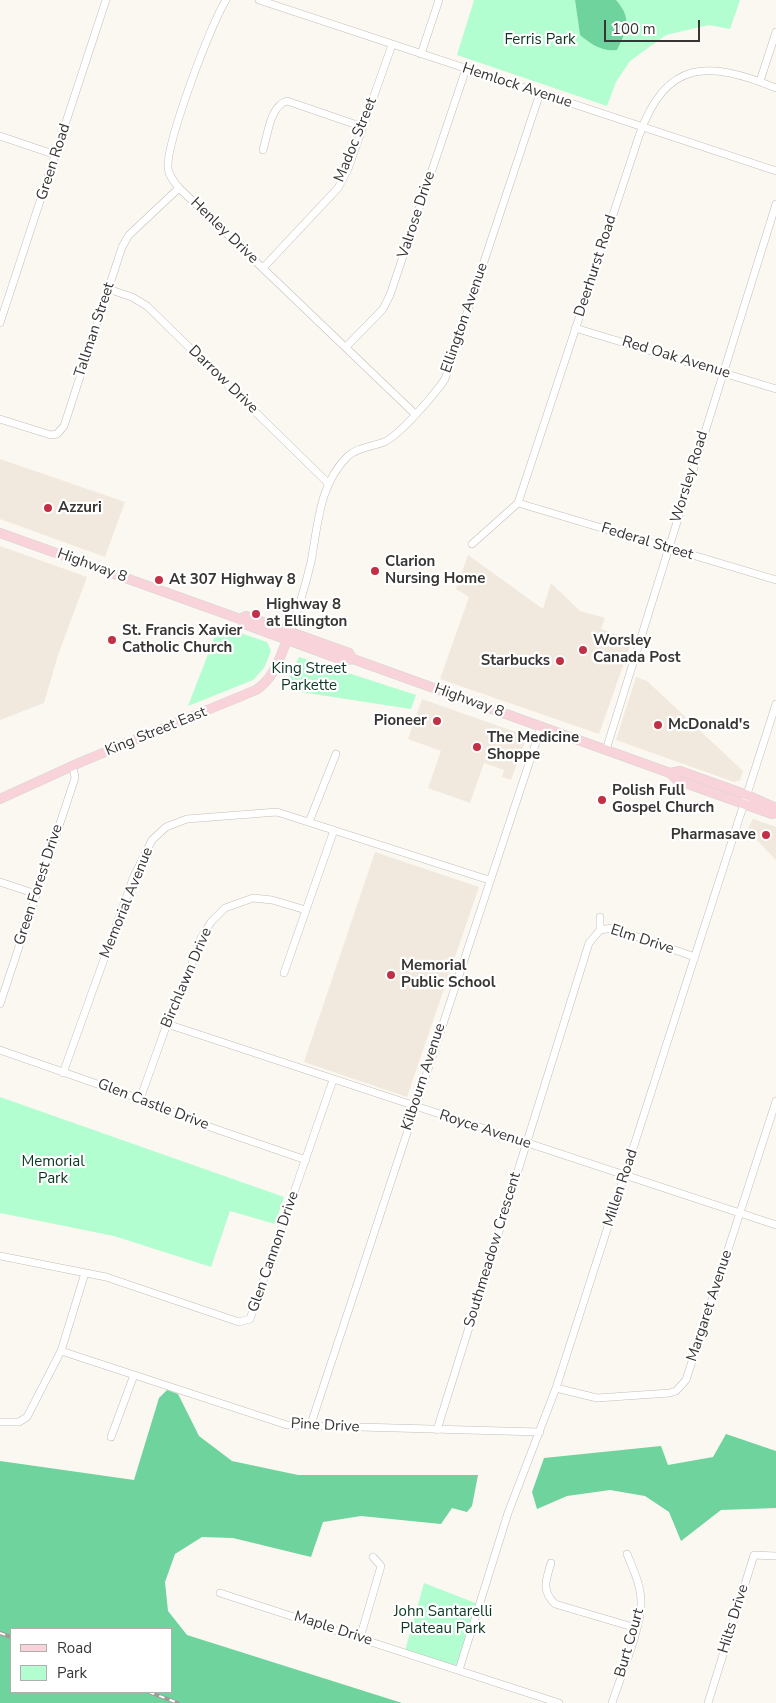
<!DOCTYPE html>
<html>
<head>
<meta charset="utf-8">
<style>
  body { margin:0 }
  #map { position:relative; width:776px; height:1703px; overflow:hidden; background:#fbf7f1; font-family:"Nunito Sans",sans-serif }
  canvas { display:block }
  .legend { position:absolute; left:10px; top:1628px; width:162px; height:65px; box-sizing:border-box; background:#fff; border:1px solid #afafae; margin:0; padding:6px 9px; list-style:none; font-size:15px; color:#383634 }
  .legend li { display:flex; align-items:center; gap:10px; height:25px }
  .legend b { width:25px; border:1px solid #afafae }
  .scale { position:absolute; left:604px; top:20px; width:96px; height:22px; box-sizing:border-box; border:2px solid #383634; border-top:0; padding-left:6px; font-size:15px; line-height:18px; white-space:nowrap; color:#383634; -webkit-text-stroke:4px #fff; paint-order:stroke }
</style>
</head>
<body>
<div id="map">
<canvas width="776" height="1703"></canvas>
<ul class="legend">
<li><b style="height:6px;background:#f8d4da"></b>Road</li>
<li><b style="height:14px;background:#b2fed1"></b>Park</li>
</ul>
<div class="scale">100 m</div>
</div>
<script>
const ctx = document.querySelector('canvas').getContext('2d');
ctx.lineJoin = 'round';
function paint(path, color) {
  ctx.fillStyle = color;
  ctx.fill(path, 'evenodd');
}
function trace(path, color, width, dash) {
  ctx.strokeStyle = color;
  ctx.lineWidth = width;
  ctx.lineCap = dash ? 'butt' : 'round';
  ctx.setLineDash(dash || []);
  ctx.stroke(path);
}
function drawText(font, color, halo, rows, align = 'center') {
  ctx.font = font + ' "Nunito Sans",sans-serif';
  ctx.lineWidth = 4.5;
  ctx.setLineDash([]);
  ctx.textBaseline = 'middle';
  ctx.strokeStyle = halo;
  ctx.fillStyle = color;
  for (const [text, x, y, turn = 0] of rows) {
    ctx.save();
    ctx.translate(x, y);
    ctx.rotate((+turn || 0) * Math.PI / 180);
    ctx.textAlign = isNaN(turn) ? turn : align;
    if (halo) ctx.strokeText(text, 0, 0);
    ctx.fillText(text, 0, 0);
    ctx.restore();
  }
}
paint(new Path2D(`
  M0 459 125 502 105 557 0 519Z
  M0 546 87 577 58 655 44 703 0 720Z
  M468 555 543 609 551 583 580 611 605 618 601 629 632 640 599 734 440 679 469 597 456 589Z
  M636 677 647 681 743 771 740 780 734 782 616 740Z
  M422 699 527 736 511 780 502 777 504 770 484 763 470 803 428 788 441 751 408 739Z
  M753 819 776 827V860L747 830Z
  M375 852 479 887 407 1097 304 1062Z`), '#f2e9de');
paint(new Path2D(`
  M474 0H575L580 35 623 9 616 0H740L730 29 709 25 666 35 630 61 616 82 607 106 457 55Z
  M219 626 267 642 271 651 264 668 253 680 188 706Z
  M299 657 416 695 411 709 294 691 286 685Z
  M0 1097 284 1197 275 1224 230 1211 211 1267 114 1236 0 1213Z
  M424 1583 478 1604 457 1667 405 1651Z`), '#b2fed1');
paint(new Path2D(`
  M575 0H616C632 18 627 30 617 50 602 52 591 44 580 35Z
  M167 1390 178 1394 199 1436 232 1461 298 1475H478L472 1506 467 1512 452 1508 441 1524 361 1516 323 1522 311 1557 233 1538 202 1537 175 1554 165 1582 168 1611 187 1635 402 1703H0V1461L134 1480 159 1398ZM11 1629H171V1692H11Z
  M726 1434 776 1451V1508L721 1510 681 1541 669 1512 645 1496 610 1490 567 1496 537 1509 532 1492 544 1458 661 1446 668 1465 713 1457Z`), '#6ed39c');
const minor = new Path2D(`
  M226 0C211 23 166 143 168 168 169 176 174 182 179 188L415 414
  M259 0 776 171
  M421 54 439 0
  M760 81 776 32
  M0 136 56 155
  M263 150C268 134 270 106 287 101L363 127
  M263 268 338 188 348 169 392 45
  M108 289 132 297 147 306 329 484
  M0 323 106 0
  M575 328 776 389
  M346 347 383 309 390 295 466 69
  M0 419 51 435 57 434 64 426 122 247 129 235 179 188
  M518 503 776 580
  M472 544 518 503 639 136C666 58 709 61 776 88
  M289 635C298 611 305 587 311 562 318 525 319 484 348 456 358 447 372 447 384 442 399 436 435 394 445 379L540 93
  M606 750 776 204
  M309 822 336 754
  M0 882 36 894
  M600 930V917
  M284 973 334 830
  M0 1004 75 778 73 766
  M167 1024 776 1225
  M0 1050 140 1099 207 1126 306 1160
  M63 1073 134 876 152 840 166 827 187 819 277 812 489 880
  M140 1099 167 1024 184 986 201 938 211 922 225 908 253 898 272 900 306 910
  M0 1256 106 1277 239 1322 250 1319 333 1080
  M61 1351 287 1425 540 1432
  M556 1388 597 1398 670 1393 676 1391 686 1380 776 1101
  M0 1422H19L27 1417 61 1351 85 1273
  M310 1427 541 727
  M437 1430 589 943 600 930 612 928 695 957
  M111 1437 134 1375
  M551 1563C546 1580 541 1590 555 1604L636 1628
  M220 1593 559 1703
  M360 1638 381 1566 373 1557
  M459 1670 508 1513 556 1388 776 704
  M612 1703C620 1678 642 1626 641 1602 641 1585 633 1569 627 1554
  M708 1703 754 1555 776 1556`);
const major = new Path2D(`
  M0 533 240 619 244 624 345 661 353 659
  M240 619 246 616 349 653 353 659 670 773 677 780 772 814 776 813
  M670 773 680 771 747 795 776 808
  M0 799 81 762 256 690C274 678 279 660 287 640`);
trace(minor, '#c3beb9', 8);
trace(major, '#d3d3d2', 10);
trace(minor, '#fff', 7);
trace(major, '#f8d4da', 9);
const rail = new Path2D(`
  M0 1633 11 1637
  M149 1692 178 1703`);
trace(rail, '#9f9c98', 4);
trace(rail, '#fff', 2, [5.5]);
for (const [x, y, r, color] of [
  [48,508,5,"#c13044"],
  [375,571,5,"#c13044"],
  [159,580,5,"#c13044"],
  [256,614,5,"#c13044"],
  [112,640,5,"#c13044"],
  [583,650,5,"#c13044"],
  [560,661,5,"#c13044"],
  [437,721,5,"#c13044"],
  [658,725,5,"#c13044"],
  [477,747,5,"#c13044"],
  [602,800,5,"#c13044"],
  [766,835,5,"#c13044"],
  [391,975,5,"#c13044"]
]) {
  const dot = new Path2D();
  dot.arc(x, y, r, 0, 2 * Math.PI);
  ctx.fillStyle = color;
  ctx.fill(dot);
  trace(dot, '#fff', 2);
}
drawText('15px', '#0b3722', '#fff', [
  ["Ferris Park",540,40],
  ["King Street",309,669],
  ["Parkette",309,686],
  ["Memorial",53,1162],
  ["Park",53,1179],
  ["John Santarelli",443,1612],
  ["Plateau Park",443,1629]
]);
drawText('15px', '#383634', '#fff', [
  ["Hemlock Avenue",517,86,18],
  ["Madoc Street",356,140,-68],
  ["Green Road",54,162,-72],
  ["Valrose Drive",417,215,-72],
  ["Henley Drive",224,231,44],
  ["Deerhurst Road",596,266,-72],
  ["Ellington Avenue",465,318,-71],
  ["Tallman Street",95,330,-72],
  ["Red Oak Avenue",676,358,17],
  ["Darrow Drive",223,380,44],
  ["Worsley Road",690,477,-73],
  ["Federal Street",647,542,17],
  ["Highway 8",92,566,20],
  ["Highway 8",469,701,20],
  ["King Street East",156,732,-22],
  ["Green Forest Drive",39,885,-72],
  ["Memorial Avenue",127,903,-68],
  ["Elm Drive",642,940,18],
  ["Birchlawn Drive",187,978,-67],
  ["Kilbourn Avenue",424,1077,-72],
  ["Glen Castle Drive",153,1105,21],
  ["Royce Avenue",485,1130,18],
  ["Millen Road",621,1188,-72],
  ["Southmeadow Crescent",493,1250,-73],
  ["Glen Cannon Drive",274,1252,-71],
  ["Margaret Avenue",710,1306,-72],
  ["Pine Drive",325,1426,3],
  ["Hilts Drive",734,1619,-73],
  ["Maple Drive",333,1629,18],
  ["Burt Court",630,1643,-74]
]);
drawText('bold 15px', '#383634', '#fff', [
  ["Azzuri",58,508],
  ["Clarion",385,562],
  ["Nursing Home",385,579],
  ["At 307 Highway 8",169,580],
  ["Highway 8",266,605],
  ["at Ellington",266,622],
  ["St. Francis Xavier",122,631],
  ["Catholic Church",122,648],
  ["Worsley",593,641],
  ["Canada Post",593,658],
  ["Starbucks",550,661,"right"],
  ["Pioneer",427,721,"right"],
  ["McDonald's",668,725],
  ["The Medicine",487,738],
  ["Shoppe",487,755],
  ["Polish Full",612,791],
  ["Gospel Church",612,808],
  ["Pharmasave",756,835,"right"],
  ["Memorial",401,966],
  ["Public School",401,983]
], 'left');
</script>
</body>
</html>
